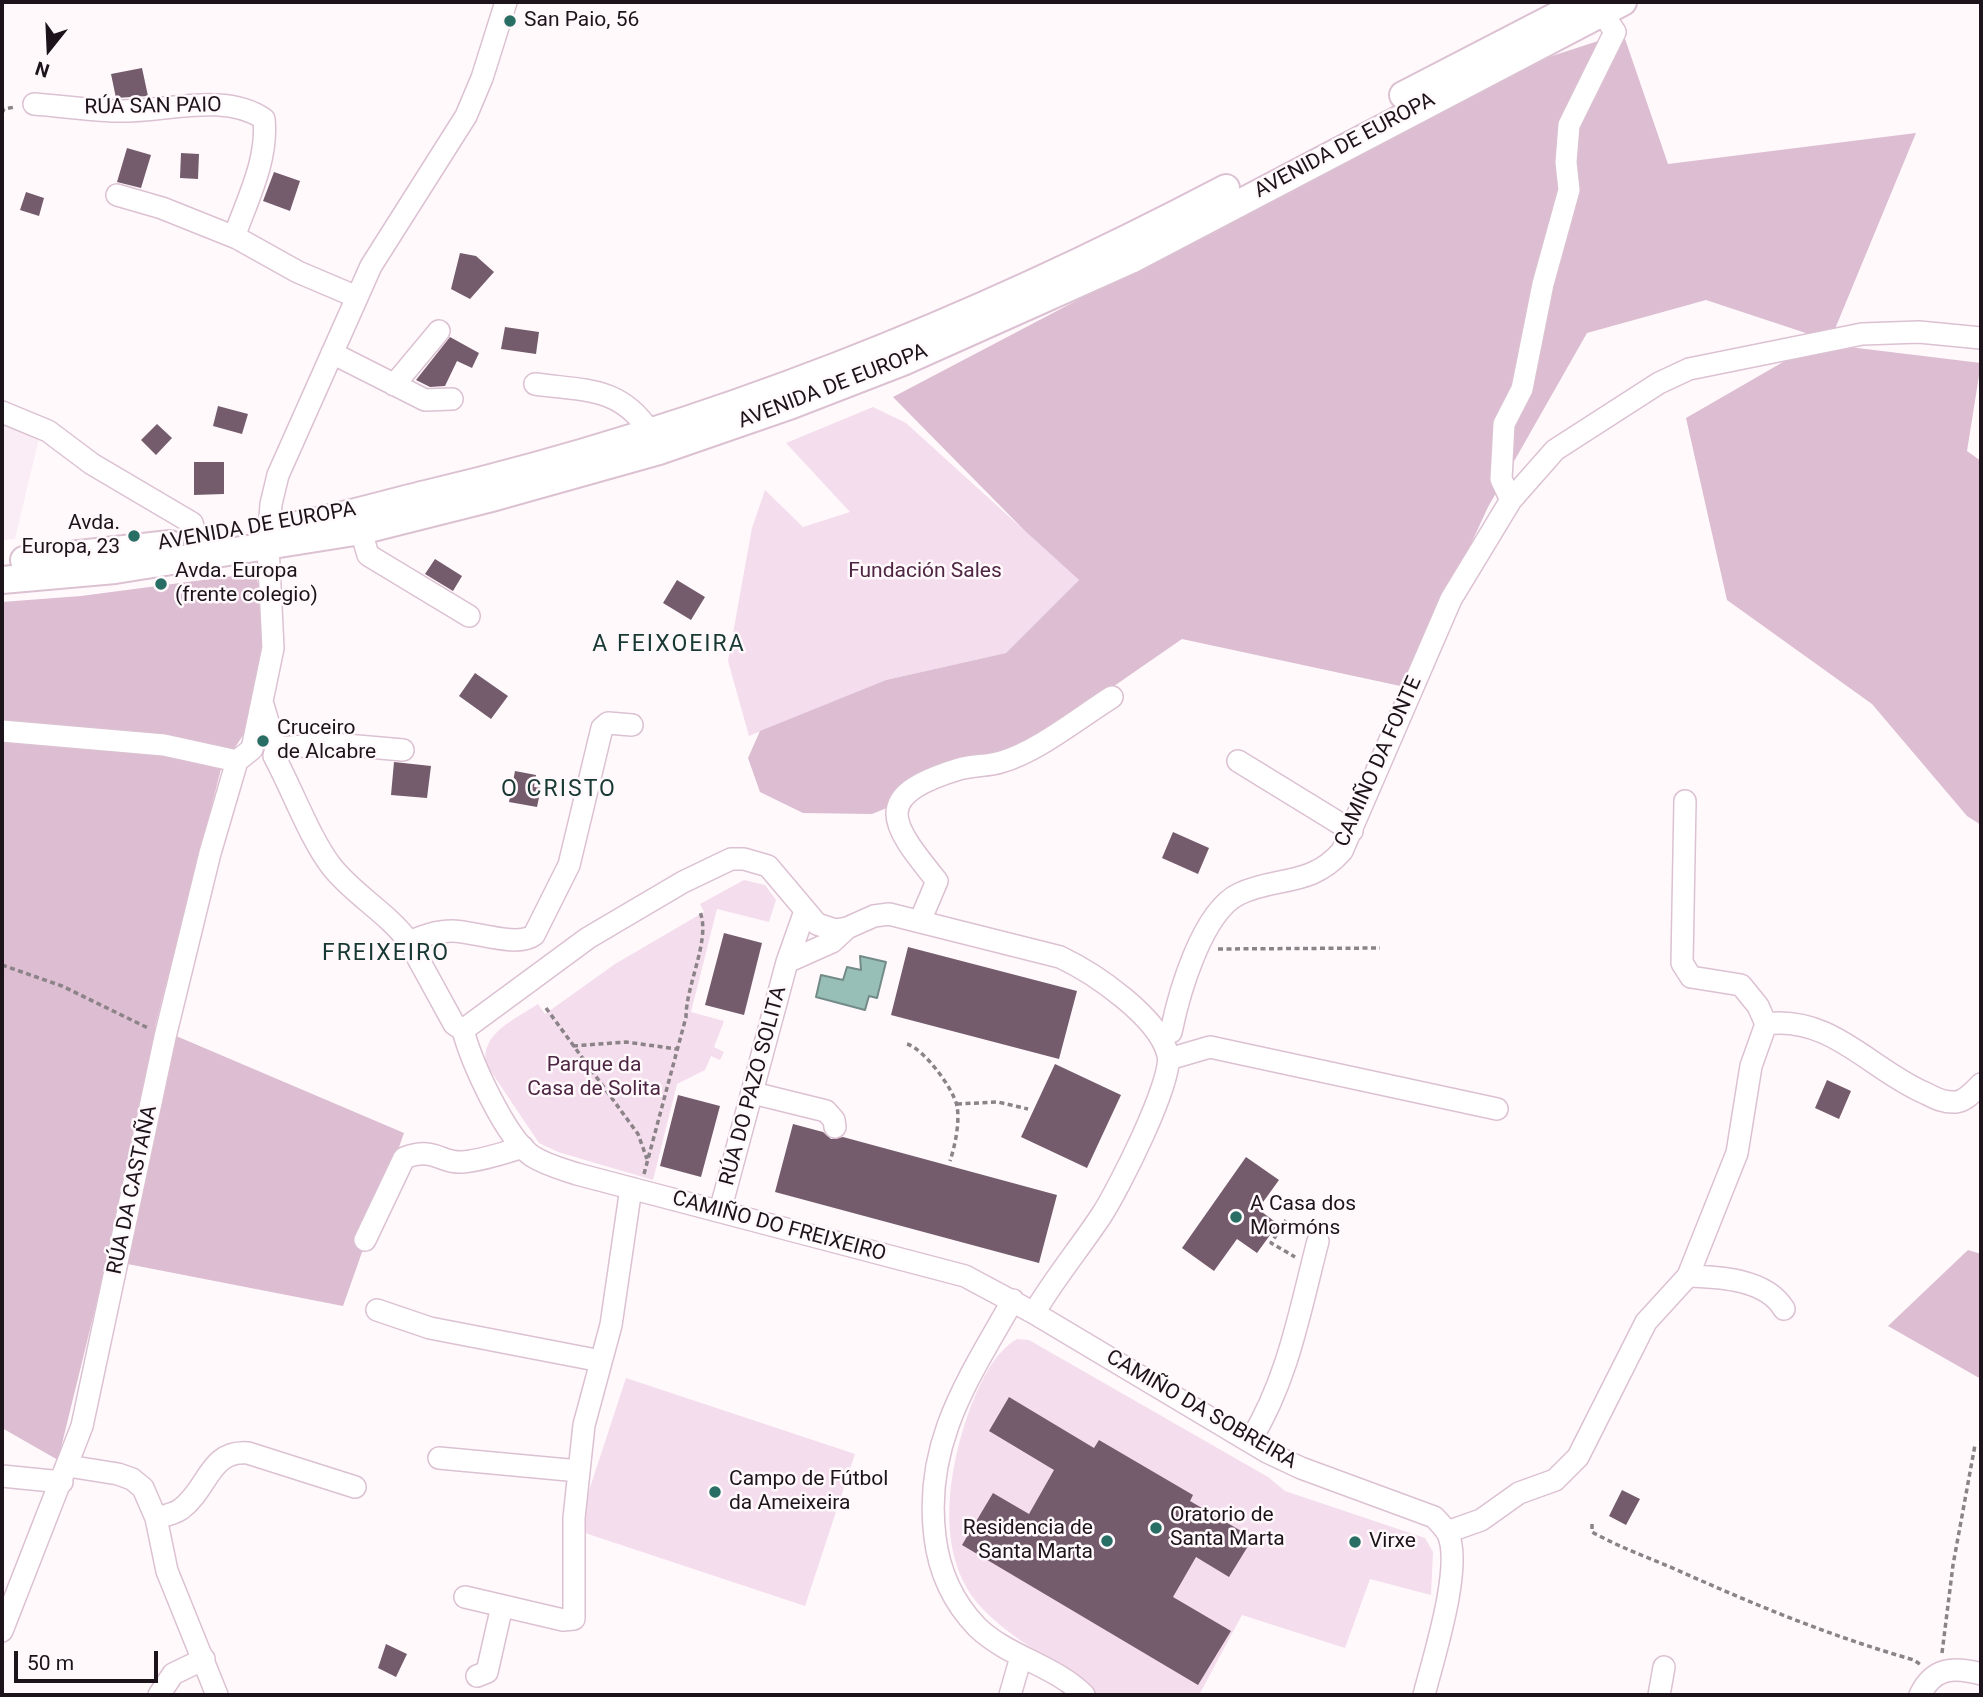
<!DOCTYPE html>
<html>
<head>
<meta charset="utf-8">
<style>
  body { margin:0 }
  #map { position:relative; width:1983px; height:1697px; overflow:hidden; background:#fff9fc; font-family:Roboto,sans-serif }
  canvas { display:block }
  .frame { position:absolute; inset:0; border:4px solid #1d131a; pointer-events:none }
  .north { position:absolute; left:14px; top:14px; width:70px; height:70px; -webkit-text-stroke:5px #fff9fc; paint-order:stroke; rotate:198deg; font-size:19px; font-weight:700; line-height:28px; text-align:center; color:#1d131a }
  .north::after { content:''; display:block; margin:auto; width:24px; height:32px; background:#1d131a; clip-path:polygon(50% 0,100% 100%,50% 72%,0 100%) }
  .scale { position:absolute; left:14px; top:1651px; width:144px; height:32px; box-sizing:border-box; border:4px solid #1d131a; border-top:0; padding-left:9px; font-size:21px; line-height:24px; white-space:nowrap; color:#1d131a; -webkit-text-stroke:5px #fff9fc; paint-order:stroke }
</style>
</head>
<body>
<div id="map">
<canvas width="1983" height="1697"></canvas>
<div class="frame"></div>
<div class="north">N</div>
<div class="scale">50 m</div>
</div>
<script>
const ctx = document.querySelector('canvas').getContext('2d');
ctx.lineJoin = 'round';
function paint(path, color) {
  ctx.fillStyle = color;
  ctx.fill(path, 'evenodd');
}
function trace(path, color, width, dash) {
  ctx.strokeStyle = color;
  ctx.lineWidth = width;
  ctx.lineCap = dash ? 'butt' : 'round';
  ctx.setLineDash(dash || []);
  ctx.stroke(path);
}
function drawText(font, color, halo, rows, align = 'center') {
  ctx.font = font + ' Roboto,sans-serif';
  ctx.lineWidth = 5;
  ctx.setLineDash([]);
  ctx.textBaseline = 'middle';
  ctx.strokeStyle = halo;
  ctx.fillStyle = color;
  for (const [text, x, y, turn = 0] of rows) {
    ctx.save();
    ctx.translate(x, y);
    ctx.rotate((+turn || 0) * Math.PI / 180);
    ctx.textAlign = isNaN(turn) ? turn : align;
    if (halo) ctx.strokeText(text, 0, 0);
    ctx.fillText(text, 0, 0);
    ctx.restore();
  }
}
paint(new Path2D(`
  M2 416 41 430 15 539 2 540Z`), '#fbedf6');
paint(new Path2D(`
  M873 407 906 423 1079 580 1006 653 886 680 749 736 728 661 752 528 765 490 803 527 850 512 786 443Z
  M744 880 765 885 776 900 769 922 717 909 691 1012 724 1021 714 1047 724 1052 720 1060 711 1056 705 1070 677 1084 653 1180 558 1152 539 1143 486 1064C480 1033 516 1019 538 1004L545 1014 615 964 704 912 700 904Z
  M1017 1339 1029 1340 1268 1477 1285 1491 1425 1538 1433 1552 1431 1595 1370 1579 1345 1648 1242 1615 1199 1695H1096L1089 1686C1053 1660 1011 1639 981 1607 936 1558 947 1480 965 1423 974 1396 991 1353 1017 1339Z
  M626 1378 855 1454 805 1606 576 1530Z`), '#f4ddec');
paint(new Path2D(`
  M1623 33 1668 164 1916 133 1830 341 1706 300 1587 333 1488 507 1405 687 1182 639 1010 758 872 814 803 813 760 792 748 758 760 731 886 680 1006 653 1079 580 1025 531 893 397 1527 64Z
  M1816 343 1981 363 1967 451 1981 461V825L1967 816 1872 704 1727 600 1686 418Z
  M256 573 264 618 259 675 249 726 221 769 155 1027 404 1133 343 1306 107 1260 58 1460 2 1428V602L81 596Z
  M1968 1250 1981 1254V1379L1888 1326Z`), '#dcbdd1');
const water = new Path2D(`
  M860 956 886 962 877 998 869 996 865 1010 816 997 821 975 843 980 847 967 861 970Z`);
paint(water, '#98bfb7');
trace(water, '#738b88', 2);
paint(new Path2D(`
  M142 68 148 96 116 98 111 74Z
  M127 148 151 155 141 188 117 182Z
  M181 153 199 154 198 179 180 178Z
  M274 172 300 181 290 211 263 201Z
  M26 192 44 198 39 216 20 210Z
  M460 253 476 256 494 272 470 299 451 289Z
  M505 327 539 332 536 354 501 349Z
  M450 337 479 353 472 368 457 361 445 386 430 387 416 380Z
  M218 406 248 414 242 434 213 426Z
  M157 424 172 438 156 455 141 440Z
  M194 462H224V494L194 495Z
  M435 559 462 576 453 591 425 574Z
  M677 580 705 597 691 620 663 603Z
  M475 673 508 696 491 719 459 696Z
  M394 762 431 766 427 798 391 795Z
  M515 771 536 775 534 787 541 788 537 807 509 802Z
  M1173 832 1209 848 1198 874 1162 858Z
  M724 933 762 943 744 1015 705 1005Z
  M908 947 1077 991 1059 1059 891 1015Z
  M1055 1064 1121 1095 1087 1168 1021 1137Z
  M1827 1080 1851 1091 1839 1119 1815 1108Z
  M678 1095 720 1106 701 1177 660 1166Z
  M793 1124 823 1132 831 1139 843 1137 1057 1195 1039 1263 775 1192Z
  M1246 1157 1279 1180 1258 1209 1278 1224 1257 1253 1237 1239 1214 1271 1182 1248Z
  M1009 1397 1094 1448 1099 1440 1193 1495 1190 1501 1253 1538 1229 1577 1196 1557 1173 1597 1231 1631 1198 1685 962 1545 993 1493 1029 1514 1054 1470 989 1431Z
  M1622 1490 1640 1499 1626 1525 1609 1516Z
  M386 1644 407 1654 396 1677 378 1668Z`), '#745c6c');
const minor = new Path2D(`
  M1602 12 1615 32 1569 125 1566 162 1569 190 1543 284 1522 389 1504 424 1501 479 1511 500 1555 450 1659 383 1689 369 1862 334 1919 332 1981 338
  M34 104C61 106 88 110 116 111 162 113 224 91 264 119 268 157 250 194 237 229V238L298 272 357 297
  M117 195 162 208 237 238
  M332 353 425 400 452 399
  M535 384C585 391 620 386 650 432
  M394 385 439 331
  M2 412 48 431 92 464 192 523 197 540
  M361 531 368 555 469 616
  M263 705 276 748 274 756C292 789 310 839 332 867 354 895 388 913 409 942L454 1024 463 1030C471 1061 505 1137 532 1156 546 1165 562 1169 577 1174L965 1276 1034 1313 1267 1452 1301 1468 1434 1517C1439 1522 1445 1528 1448 1534 1463 1567 1433 1659 1424 1695
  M2 731 164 745 237 761
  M276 748 334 744 403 750
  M1238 761 1352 831
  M1685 801 1682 963 1691 977 1741 985 1758 1006 1766 1024
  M920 921 937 881C890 823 870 796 959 769 973 765 988 766 1001 762 1037 752 1080 717 1112 697
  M409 942C423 936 436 931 452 931 474 931 517 948 534 935L569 865 602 728 608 723 632 725
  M787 962 832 942 847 928
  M463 1030 588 938 683 882 731 859H744L768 866 817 924 835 930 847 928 874 916 889 914 1060 957C1094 973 1159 1017 1168 1055 1174 1080 1117 1192 1101 1216 1079 1249 1054 1279 1034 1313
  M1162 1036 1171 1032C1179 993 1202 912 1239 894 1277 876 1311 887 1342 851L1451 599 1511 500
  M1169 1059 1210 1047 1497 1109
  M753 1093 826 1111 834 1120 835 1127
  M720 1211 787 962 805 911
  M365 1240 404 1158C436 1146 440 1164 463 1162 484 1160 504 1153 523 1147
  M1688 1276C1720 1277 1766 1279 1784 1309
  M1013 1300C969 1378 923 1443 935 1537 939 1571 953 1602 977 1627 1008 1657 1054 1665 1084 1695
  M377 1310 430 1328 601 1361
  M1250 1441C1288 1380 1300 1310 1318 1241
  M439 1458 579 1471
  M68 1466 118 1474 132 1479 143 1488 156 1518 167 1571 217 1695
  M2 1476 62 1482
  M156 1518C164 1516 174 1514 181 1509 209 1488 209 1450 248 1453L355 1487
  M1447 1532 1481 1520 1519 1493 1555 1480 1578 1457 1646 1322 1688 1276 1737 1153 1751 1066 1766 1024C1831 1015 1871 1070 1925 1093 1935 1098 1944 1103 1956 1102 1966 1101 1974 1091 1981 1084
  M465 1597 563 1620 574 1619V1518L584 1425 611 1325 631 1188
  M2 1631 82 1426 165 1037 210 853 237 761 252 749 273 648 268 546 271 504 278 475 371 266 466 116 482 78 506 2
  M477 1676 487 1672 502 1606
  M159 1695 173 1674 204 1659
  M1010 1695 1021 1657
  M1659 1695 1664 1667
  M1920 1695C1933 1668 1953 1666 1981 1674`);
const major = new Path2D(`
  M1403 95 1583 2
  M292 526C338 518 384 504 430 493 711 426 971 322 1226 188
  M24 560 170 544
  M2 580 115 570 361 531 488 499 659 451 792 405 903 362 1131 260 1623 2`);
trace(minor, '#dcc1d2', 24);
trace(major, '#dcc1d2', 30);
trace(new Path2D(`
  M2 113 4 109 15 107
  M1218 949 1380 948
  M2 965 62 986 148 1028
  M546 1008 638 1134 647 1159
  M907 1044C924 1049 953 1088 957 1106 960 1122 955 1146 950 1161
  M573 1046 626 1042 677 1049
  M957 1104 998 1102 1028 1109
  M644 1174 686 1017C686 985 711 939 700 912
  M1286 1220 1271 1243 1295 1257
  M1592 1524V1532C1619 1547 1647 1557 1675 1569 1755 1605 1830 1636 1914 1660L1921 1665
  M1942 1653 1953 1565 1975 1445`), '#8b8388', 3.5, [5, 3.5]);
trace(minor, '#fff', 21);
trace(major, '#fff', 26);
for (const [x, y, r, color] of [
  [510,21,7,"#286e64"],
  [134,536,7,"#286e64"],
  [161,584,7,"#286e64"],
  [263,741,7,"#286e64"],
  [1236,1217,7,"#286e64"],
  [715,1492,7,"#286e64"],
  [1156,1528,7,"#286e64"],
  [1107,1541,7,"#286e64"],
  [1355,1542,7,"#286e64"]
]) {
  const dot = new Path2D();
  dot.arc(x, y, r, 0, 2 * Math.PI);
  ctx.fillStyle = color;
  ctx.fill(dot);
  trace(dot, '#fff9fc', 2.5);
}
drawText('21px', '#1d131a', '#fff9fc', [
  ["San Paio, 56",524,21],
  ["Avda.",120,524,"right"],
  ["Europa, 23",120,548,"right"],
  ["Avda. Europa",175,572],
  ["(frente colegio)",175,596],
  ["Cruceiro",277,729],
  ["de Alcabre",277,753],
  ["A Casa dos",1250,1205],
  ["Mormóns",1250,1229],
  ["Campo de Fútbol",729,1480],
  ["da Ameixeira",729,1504],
  ["Oratorio de",1170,1516],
  ["Santa Marta",1170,1540],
  ["Residencia de",1093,1529,"right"],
  ["Santa Marta",1093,1553,"right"],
  ["Virxe",1369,1542]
], 'left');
drawText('21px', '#1d131a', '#fff9fc', [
  ["RÚA SAN PAIO",153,107,-1],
  ["AVENIDA DE EUROPA",1345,146,-28],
  ["AVENIDA DE EUROPA",833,387,-21],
  ["AVENIDA DE EUROPA",257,527,-10],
  ["CAMIÑO DA FONTE",1379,762,-66],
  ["RÚA DO PAZO SOLITA",754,1086,-75],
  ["RÚA DA CASTAÑA",133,1190,-78],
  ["CAMIÑO DO FREIXEIRO",779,1227,15],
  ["CAMIÑO DA SOBREIRA",1201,1410,30]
]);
drawText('21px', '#4e2643', '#fff9fc', [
  ["Fundación Sales",925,572],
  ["Parque da",594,1066],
  ["Casa de Solita",594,1090]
]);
ctx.letterSpacing = '2px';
drawText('23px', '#173833', '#fff9fc', [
  ["A FEIXOEIRA",669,645],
  ["O CRISTO",559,790],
  ["FREIXEIRO",386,954]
]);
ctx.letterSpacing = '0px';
</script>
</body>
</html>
